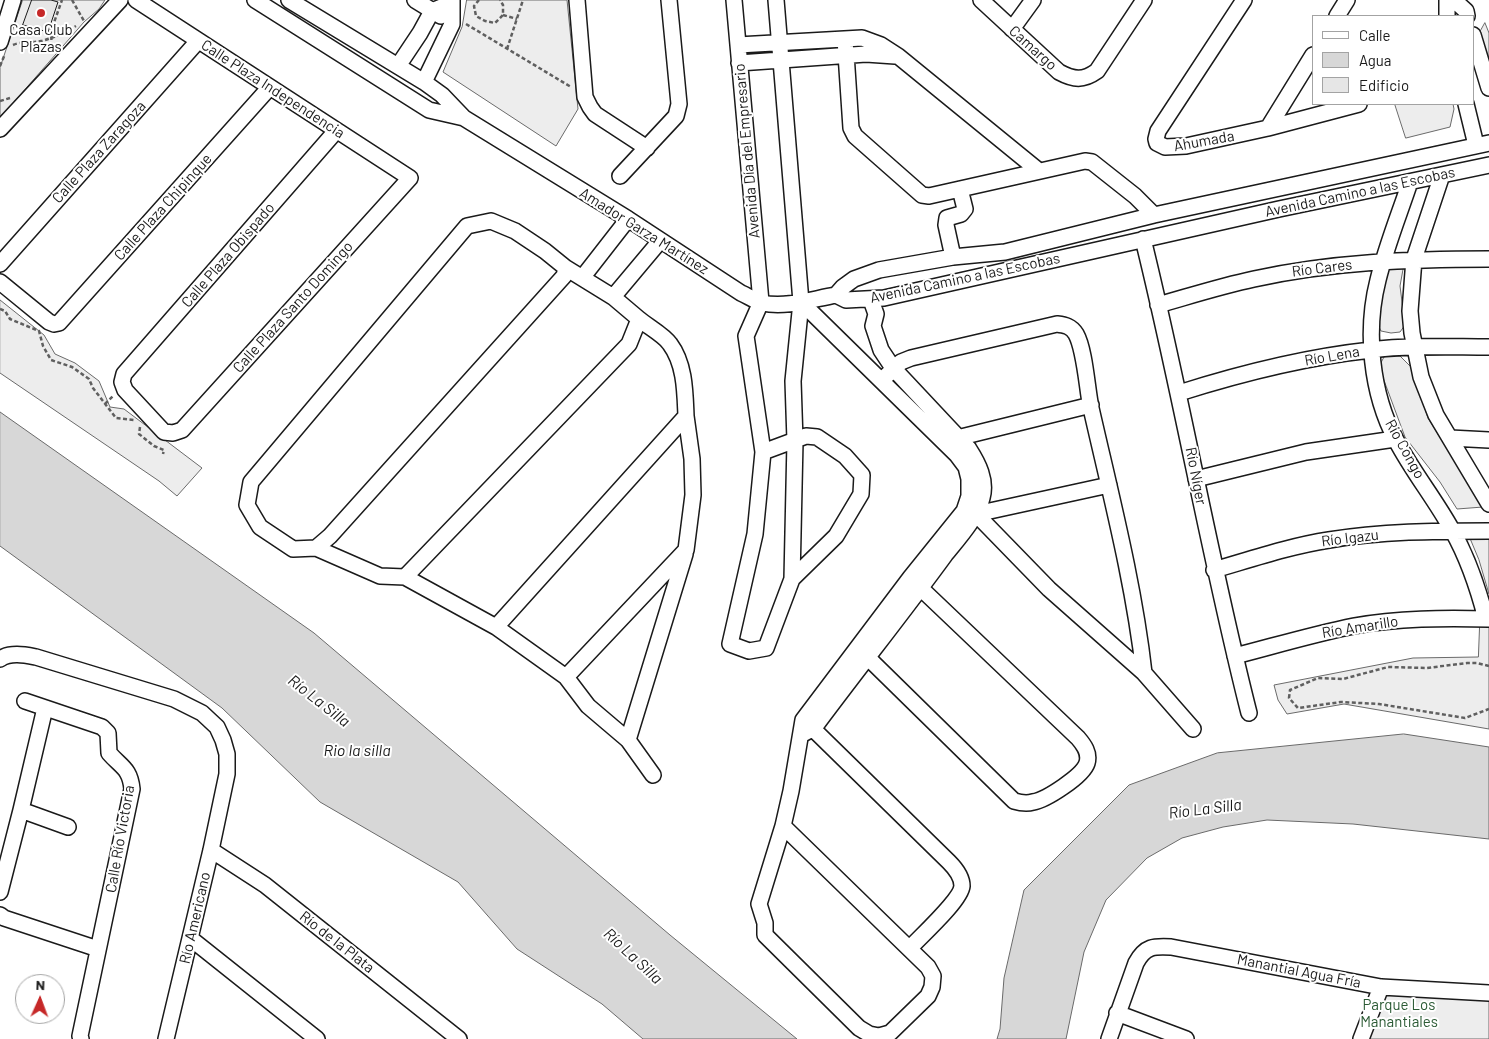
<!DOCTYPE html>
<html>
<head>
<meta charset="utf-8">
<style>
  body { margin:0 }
  #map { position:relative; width:1489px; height:1039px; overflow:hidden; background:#fff; font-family:Barlow,sans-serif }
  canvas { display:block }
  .legend { position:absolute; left:1312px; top:15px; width:162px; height:90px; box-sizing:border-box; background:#fff; border:1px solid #a3a3a3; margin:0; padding:6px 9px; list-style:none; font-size:15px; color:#1a1a1a }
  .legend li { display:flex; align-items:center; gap:10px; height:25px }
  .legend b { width:25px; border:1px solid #a3a3a3 }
  .north { position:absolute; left:15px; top:974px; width:50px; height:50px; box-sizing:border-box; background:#fff; border:1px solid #a3a3a3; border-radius:50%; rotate:2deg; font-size:14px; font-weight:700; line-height:20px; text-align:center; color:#1a1a1a }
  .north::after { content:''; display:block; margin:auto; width:18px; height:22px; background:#c62828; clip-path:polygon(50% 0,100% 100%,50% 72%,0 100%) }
</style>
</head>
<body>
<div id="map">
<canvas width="1489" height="1039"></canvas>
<ul class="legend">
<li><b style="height:6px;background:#fff"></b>Calle</li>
<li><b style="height:14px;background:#d7d7d7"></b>Agua</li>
<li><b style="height:14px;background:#e6e6e6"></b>Edificio</li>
</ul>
<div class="north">N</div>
</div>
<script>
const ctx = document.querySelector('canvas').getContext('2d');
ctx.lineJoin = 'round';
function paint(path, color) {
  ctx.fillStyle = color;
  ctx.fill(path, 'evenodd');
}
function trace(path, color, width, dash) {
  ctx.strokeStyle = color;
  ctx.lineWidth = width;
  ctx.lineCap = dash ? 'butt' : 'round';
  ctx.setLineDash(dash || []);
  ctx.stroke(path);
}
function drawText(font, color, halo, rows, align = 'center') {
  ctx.font = font + ' Barlow,sans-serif';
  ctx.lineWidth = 4;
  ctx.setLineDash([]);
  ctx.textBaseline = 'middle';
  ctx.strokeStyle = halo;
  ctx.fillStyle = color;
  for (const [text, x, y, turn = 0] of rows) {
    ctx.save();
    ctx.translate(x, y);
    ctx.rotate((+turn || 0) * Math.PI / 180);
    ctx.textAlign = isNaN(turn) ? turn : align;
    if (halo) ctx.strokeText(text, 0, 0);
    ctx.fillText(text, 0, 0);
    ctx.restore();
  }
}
const built = new Path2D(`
  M23 0H105L99 9 84 22 0 118V68Z
  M467 0H567L578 109 556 146 443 72 462 27Z
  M1485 23 1489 33V61L1480 32Z
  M1395 104H1453L1454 109 1450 127 1406 138Z
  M1404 264 1400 286 1405 325 1400 332 1391 333 1381 331 1376 321 1387 266Z
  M0 300 44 335 55 354 75 363 99 381 110 407 124 409 202 468 177 496 159 481 0 373Z
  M1386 354 1400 356 1411 367 1428 418 1483 507 1457 509 1440 482 1405 437 1379 367Z
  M1469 535H1489V594L1479 560Z
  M1480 625 1489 626V729L1344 704 1287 714 1278 700 1274 685 1413 658 1478 657Z
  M1381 987 1489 993V1039H1361Z`);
paint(built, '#ededed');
trace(built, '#6a6a6a', 1);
const water = new Path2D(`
  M0 412 314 633 670 935 797 1039H643L602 1004 517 949 458 882 320 802 222 708 0 546Z
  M1404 734 1489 747V839L1353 824 1267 820 1223 827 1182 838 1147 858 1106 900 1084 952 1066 1039H997L1000 1029 1004 978 1024 890 1129 785 1217 753Z`);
paint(water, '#d7d7d7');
trace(water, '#6a6a6a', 1);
const building = new Path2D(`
  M32 0H51L58 2 48 32 23 25Z`);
paint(building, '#e6e6e6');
trace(building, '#1a1a1a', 1);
const minor = new Path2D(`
  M136 0 410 178 182 430 173 433 164 432 125 390 122 382 124 374 336 131
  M255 0 429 110 464 118
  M289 0 424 82 442 95 464 118 628 219 741 293C748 296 755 301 762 303 787 308 812 299 836 295
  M415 0 441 16
  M577 0 585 97 590 107 595 114 647 148
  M734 0 761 302 746 336 763 452 755 534 730 644 749 651 766 648 792 579 795 441 793 381 801 302 776 0
  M981 0 1059 72C1074 80 1083 81 1097 71L1144 0
  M1244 0 1158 131 1156 139 1157 143 1165 147 1186 146 1268 128 1359 104
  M1447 0V16
  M1454 0 1466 11 1467 16
  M1337 16 1347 0
  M1012 29 1033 0
  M1473 35 1489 88
  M845 39 851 128 855 136 922 195 929 196 1085 161 1092 162 1135 196 1154 215
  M0 42 13 0
  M738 45 862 38 881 45 898 56 1039 171
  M739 63 866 54 895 56
  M398 66 420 33 432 11 451 3
  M424 82 452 24V0
  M1466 104 1476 145
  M1268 128 1313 55
  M0 129 120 0
  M1442 175 1414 259 1410 311 1412 333 1421 377 1436 415 1489 504
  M620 176 676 116 679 104 669 0
  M1410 182C1399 215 1386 247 1378 280 1365 331 1371 393 1396 440 1412 471 1435 499 1452 530 1468 558 1478 588 1486 619
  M1143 239C1182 397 1209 556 1249 713
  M953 257 946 225 947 218 961 214 965 209 960 189
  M0 264 198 41
  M582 278 628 219
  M0 282 49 322 54 324 59 323 270 87
  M836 295 843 287 854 279 879 270 953 257 1005 252 1154 215 1489 143
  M836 295 846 300 884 298 1279 209 1489 165
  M613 297 660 241
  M1158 305C1190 296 1221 286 1254 279 1331 262 1410 259 1489 259
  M882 380 901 362 911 358 1057 324C1065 325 1071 326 1076 334 1085 350 1087 389 1091 408 1111 496 1134 584 1144 673
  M1179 393C1242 373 1306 357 1371 350 1410 345 1450 347 1489 347
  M1450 438 1489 440
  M949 440 1091 405
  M763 452 806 436 817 437 845 456 862 475 861 494 836 536 792 579
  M1196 479 1306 452 1395 439
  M968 512 976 514 1049 589 1144 673 1193 729
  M976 514 1109 485
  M316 548 380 576 405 577 496 627 566 677 588 706 628 740 653 775
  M1214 570C1252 559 1290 546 1329 540 1381 531 1436 531 1489 531
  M405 577 629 344 639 319 613 297 566 268 545 251 515 231 491 221 467 226 251 482 247 505 260 527 293 549 316 548 330 536 564 276 566 268
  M496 627 686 416C685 392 685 364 670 344 664 335 647 326 639 319
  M858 648 1014 801C1021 803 1026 804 1033 802 1046 800 1083 776 1087 763 1090 753 1084 745 1078 738L910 578
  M1235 656C1274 646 1314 634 1354 626 1398 618 1444 618 1489 619
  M0 659C10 652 25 655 36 657L174 699 202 713 217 727 223 740 227 754V774L211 850 166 1039
  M566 677 686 550 693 495 692 459 686 416
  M25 701 102 727 108 733 109 753C121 767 130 768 132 789L80 1036 81 1039
  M806 722 949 862C955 868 962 877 962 886 961 900 921 936 910 948
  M801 735 814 728C857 670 902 614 945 555 957 540 978 517 982 498 987 480 978 463 969 449L893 368 881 350 873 326 876 314 871 300
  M628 740 685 554
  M21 810 68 827
  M783 826 928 967 933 976 932 987 928 996 890 1033 879 1036 869 1034 859 1028 765 935V923L759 904 783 826 791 791 803 720 910 578 964 511 969 496V479L966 467 957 455 801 302
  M211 850 265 885 459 1039
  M0 892 21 810 45 708
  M0 915 4 918 98 949
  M190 938 317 1039
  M1117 1013 1186 1039
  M1109 1039 1136 963C1145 946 1154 946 1171 947L1381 987 1489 993
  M1361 1039 1381 987`);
trace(minor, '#1a1a1a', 18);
trace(new Path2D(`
  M72 0 84 21
  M479 0 474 6 476 16 485 21 495 23 503 15V5L500 0
  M503 15 517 19
  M466 24 571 87
  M13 45C22 41 32 43 41 41 54 38 65 32 76 26
  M507 49 523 0
  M52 53 51 31 62 0
  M0 66 5 54
  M0 101 10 98
  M0 309 5 311 10 319 39 331 43 346 51 360 72 367 89 379 93 388 116 418 134 420
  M105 404 113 396
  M140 427 139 434 154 446 164 450 163 454
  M1489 666 1477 663H1467L1427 668 1388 667 1343 679 1318 678 1290 690 1289 698 1298 708 1341 702 1379 704 1465 718 1489 709`), '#5f5f5f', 2.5, [4, 2.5]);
trace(minor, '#fff', 15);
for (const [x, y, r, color] of [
  [41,13,5,"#c62828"]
]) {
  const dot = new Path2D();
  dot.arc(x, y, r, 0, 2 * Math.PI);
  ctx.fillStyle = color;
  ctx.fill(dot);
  trace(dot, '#fff', 2);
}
drawText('15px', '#1a1a1a', '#fff', [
  ["Casa Club",41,30],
  ["Plazas",41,47]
]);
drawText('15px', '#1a1a1a', '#fff', [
  ["Camargo",1033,48,42],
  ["Calle Plaza Independencia",273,89,33],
  ["Ahumada",1204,141,-10],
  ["Avenida Día del Empresario",747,151,-95],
  ["Calle Plaza Zaragoza",99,152,-48],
  ["Avenida Camino a las Escobas",1360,192,-12],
  ["Calle Plaza Chipinque",163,207,-48],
  ["Amador Garza Martínez",644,231,32],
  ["Calle Plaza Obispado",228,255,-49],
  ["Río Cares",1322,268,-7],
  ["Avenida Camino a las Escobas",965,278,-12],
  ["Calle Plaza Santo Domingo",293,307,-48],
  ["Río Lena",1332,356,-10],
  ["Río Congo",1405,449,61],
  ["Río Níger",1196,476,79],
  ["Río Igazu",1350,538,-7],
  ["Río Amarillo",1360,627,-9],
  ["Calle Río Victoria",120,839,-80],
  ["Río Americano",195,918,-77],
  ["Río de la Plata",337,942,38],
  ["Manantial Agua Fría",1299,971,11]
]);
drawText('15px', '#2b5a34', '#fff', [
  ["Parque Los",1399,1005],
  ["Manantiales",1399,1022]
]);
drawText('italic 16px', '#1a1a1a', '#fff', [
  ["Río La Silla",319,701,38],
  ["Rio la silla",357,751],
  ["Río La Silla",1205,809,-7],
  ["Río La Silla",633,956,43]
]);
</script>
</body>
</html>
